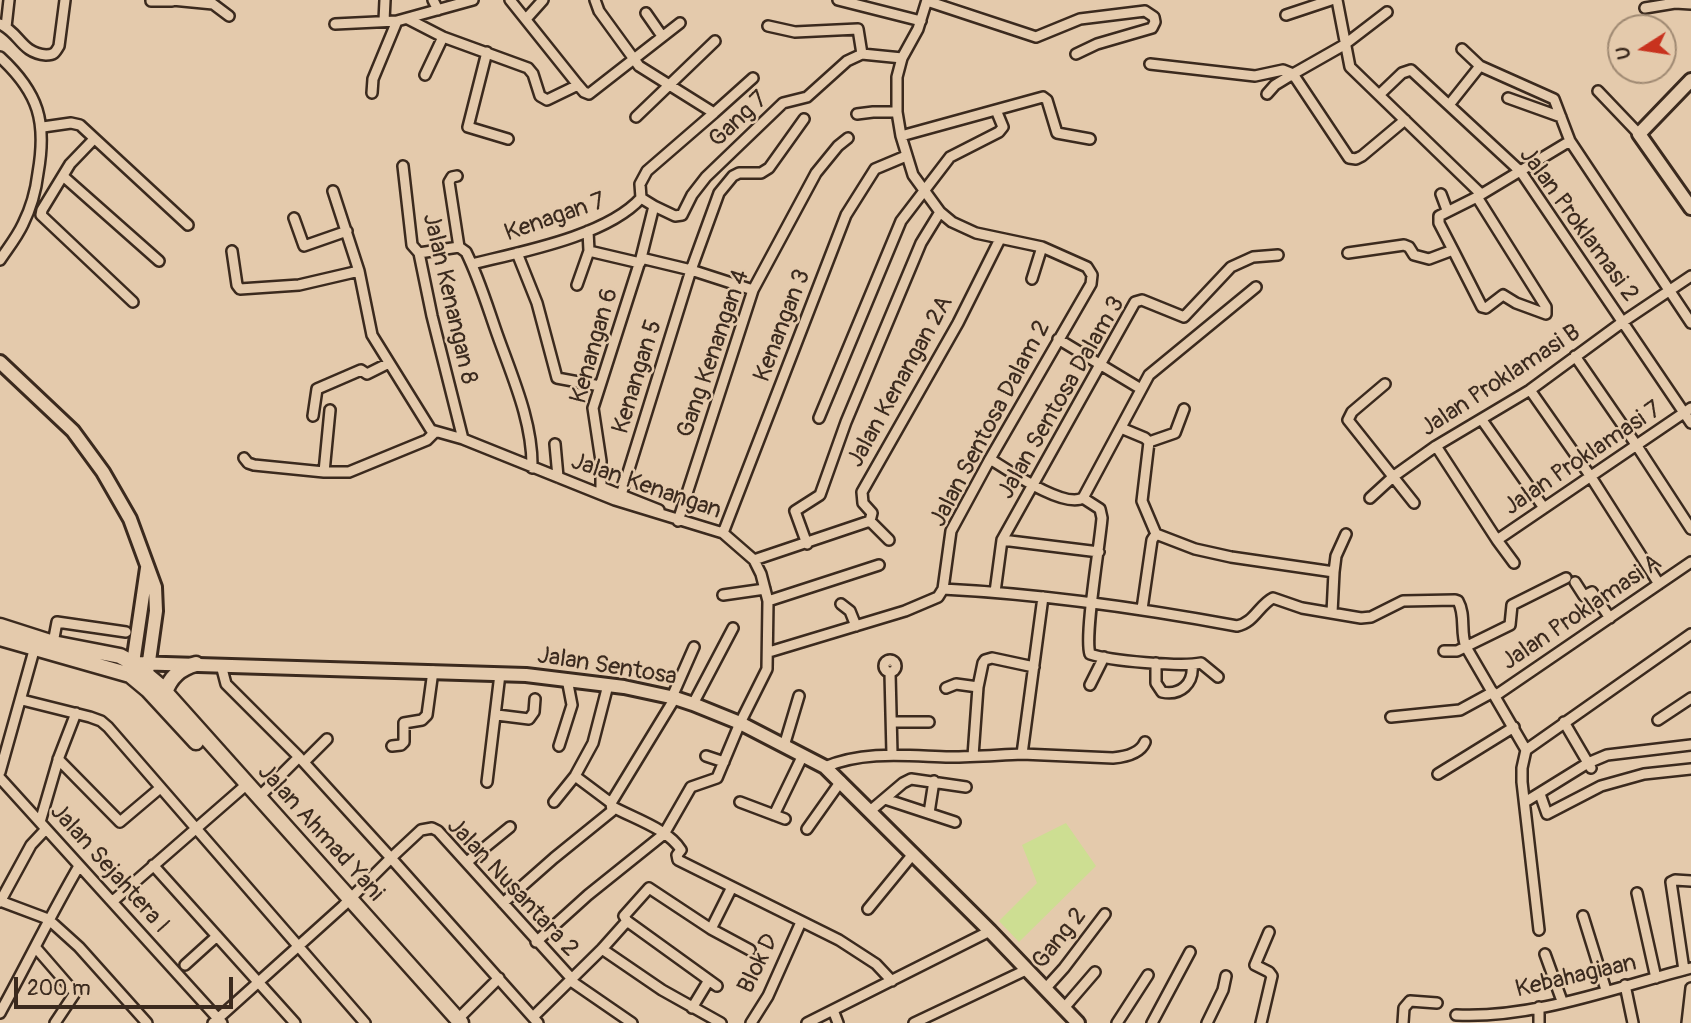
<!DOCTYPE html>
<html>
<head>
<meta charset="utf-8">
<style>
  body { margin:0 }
  #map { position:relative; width:1691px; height:1023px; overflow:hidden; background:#e4caac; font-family:Pangolin,sans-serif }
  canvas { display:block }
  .north { position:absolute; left:1607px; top:14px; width:70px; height:70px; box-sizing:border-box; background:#e4caac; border:2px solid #a08a73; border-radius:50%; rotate:258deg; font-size:19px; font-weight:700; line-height:28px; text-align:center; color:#3b2a1e }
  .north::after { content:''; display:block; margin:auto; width:24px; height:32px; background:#c8321e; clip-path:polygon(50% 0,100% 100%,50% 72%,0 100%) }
  .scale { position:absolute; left:14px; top:977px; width:219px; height:32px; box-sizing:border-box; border:4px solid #3b2a1e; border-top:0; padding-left:9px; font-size:21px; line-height:24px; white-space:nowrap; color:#3b2a1e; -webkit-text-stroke:5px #e4caac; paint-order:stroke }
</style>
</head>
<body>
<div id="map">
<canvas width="1691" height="1023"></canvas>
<div class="north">U</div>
<div class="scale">200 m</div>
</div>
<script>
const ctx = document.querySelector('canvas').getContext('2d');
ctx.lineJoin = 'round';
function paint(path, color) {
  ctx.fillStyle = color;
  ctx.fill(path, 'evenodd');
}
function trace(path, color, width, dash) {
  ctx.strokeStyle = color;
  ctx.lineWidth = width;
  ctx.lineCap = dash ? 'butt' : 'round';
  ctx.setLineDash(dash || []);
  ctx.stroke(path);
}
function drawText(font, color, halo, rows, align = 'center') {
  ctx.font = font + ' Pangolin,sans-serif';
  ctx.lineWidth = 5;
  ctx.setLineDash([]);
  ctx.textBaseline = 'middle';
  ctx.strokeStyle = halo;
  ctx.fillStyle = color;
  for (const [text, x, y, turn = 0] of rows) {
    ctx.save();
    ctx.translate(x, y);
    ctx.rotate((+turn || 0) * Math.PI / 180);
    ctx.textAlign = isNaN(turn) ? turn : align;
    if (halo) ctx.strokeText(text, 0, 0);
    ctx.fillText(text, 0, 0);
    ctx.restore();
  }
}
paint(new Path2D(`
  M1066 823 1096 866 1019 942 999 921 1037 883 1022 845Z`), '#cdde92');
const street = new Path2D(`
  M172 0 213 4 229 16
  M433 0 438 10
  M510 0 578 85 584 92 589 94 680 23
  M838 0 921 21
  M927 0 918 29 902 58 897 77V112L901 136 913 175 940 212 952 222 976 233 1042 247 1087 267 1092 275 1091 284 990 459 951 531 943 589C1042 594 1140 608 1237 626 1254 623 1259 605 1273 598L1302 608 1361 618 1371 617 1403 601 1455 600 1458 601C1466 615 1460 632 1466 647L1526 750
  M1337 0 1350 67 1481 194
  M151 1H172
  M927 1 1036 37 1080 19 1145 11 1154 17 1155 22 1152 28 1097 44 1076 54
  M1645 8 1675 3 1691 4
  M646 13 662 36
  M1286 15 1331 0
  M408 19 443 37 528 68 533 74 540 96 547 100 578 85
  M526 19 543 0
  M384 21 385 0
  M0 24C20 33 21 53 46 55 54 55 55 53 59 46L65 0
  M335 24 397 21 473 0
  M768 26 795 32 858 29 862 54
  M6 27 9 0
  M487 52 468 127 508 139
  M862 54 902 58
  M0 57C39 93 47 122 38 173 36 190 31 208 23 224 17 237 8 248 0 260
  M1150 64 1255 76 1283 70 1293 74 1344 45 1387 12
  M1480 66 1554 99 1570 141 1691 323
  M425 75 443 37
  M1598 91 1639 134
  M372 93 373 79 397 21
  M1267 94 1275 85 1293 74 1349 158 1356 159 1362 156 1405 120
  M1379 95 1402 73 1411 70 1521 172 1691 423
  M1508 98 1561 117
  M1449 105 1480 66 1462 49
  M714 113 753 78
  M857 114 873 112H897
  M636 117 715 41
  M43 127 71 123 80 125 188 225
  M901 136 1043 97 1047 100 1057 133 1090 139
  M94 139 70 164 42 210 41 215 133 302
  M403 166 412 245 419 253 432 316 463 439
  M63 176 159 261
  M457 176 452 177 449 182 459 247
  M333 191 359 271 372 335 431 430 463 439 615 500 723 533 754 560 761 574 768 601 767 669 740 723 717 778 691 787 664 834 588 895 536 942
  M1441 194 1447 210
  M641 198 654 206 641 258 593 408 601 461V487L659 510
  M654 206 675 216 682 215 692 195 706 177 783 103 807 97 847 61 862 54
  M294 218 304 246 347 231
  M588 231 589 251 640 263
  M1453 250 1439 223V216L1477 197 1570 141
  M232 251 237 285 240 289 299 285 359 271
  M419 253 459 247 466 252C478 276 486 302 495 328 510 372 533 420 532 468
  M517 253 537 303 557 378 600 386
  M1348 253 1404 245 1409 247 1414 255 1429 259 1453 250 1482 307 1486 308 1503 295 1516 303 1546 314V307L1477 197
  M641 258 691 270 753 290
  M472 264C521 252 607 236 641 198L640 184 647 171 714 113 639 66 599 11 595 0
  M1032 279 1042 247
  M577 285 589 251
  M1058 339 1141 389
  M1575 356 1637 446 1691 529
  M1385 384 1352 412 1348 420 1414 503
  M1530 390 1591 477 1659 584
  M313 416 317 389 361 370 367 374 389 363
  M819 418 901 221 950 157 999 132 1003 127 996 110
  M1482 420 1544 508
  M1121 428 1145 438 1149 442 1142 501 1156 534
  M1149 442 1175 433 1184 409
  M555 444 558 477
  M1436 446 1497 540
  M244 458 248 463 254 465 324 472H349L427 440 435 432
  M990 459C1008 470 1064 509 1083 498L1149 375 1256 287
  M324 472 330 410
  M621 495 691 270 719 193 733 176 739 173H761L769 168 804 119
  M1083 498 1100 509 1102 518C1100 544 1084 636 1090 654 1110 661 1181 667 1201 663L1218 677
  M1370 498 1394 476 1436 446 1530 390 1624 321 1691 276
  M678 521 753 290 816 173 838 146 848 138
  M870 521 889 540
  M723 533 846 215 875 169 906 156
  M1002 540 1099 552
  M807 544 795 511 820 495 846 422 921 243 940 212
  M754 560 870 521 872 513 863 503 862 492 958 323 1000 239
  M1514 563 1497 540 1691 408
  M1575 582 1584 596 1592 592 1610 618
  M995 592 1002 540 1135 302 1142 300 1184 317 1231 267 1253 257 1278 255
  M723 595 765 589
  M768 601 879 565
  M841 604 850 611 856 626
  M1142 609 1152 540 1156 534 1195 549 1231 557 1334 572 1336 556 1346 534
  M1332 613 1334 572
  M53 643 57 622 126 632
  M1444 651H1457L1510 625 1512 605 1566 578
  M769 652 905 611 938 597 943 589
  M884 666a6 6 0 1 1 12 0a6 6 0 1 1-12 0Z
  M1156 663V683L1162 692C1181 696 1194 683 1192 665
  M221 665 226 684 299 757 391 858 421 830 432 828 438 831 572 979
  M890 673 892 754
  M1090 685 1104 657
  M946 688 956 684 978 687
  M1495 696 1691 562
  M672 697 694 647
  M22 700 90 717 101 721 108 727 365 1023
  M693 704 733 628
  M497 715 529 719 534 712 535 699
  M1391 717 1460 710 1493 692
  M1658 720 1691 698
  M892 722H929
  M1564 722 1591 768
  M392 746 401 745 404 742V723L422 720 427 715 433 671
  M559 746 572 705 567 679
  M784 746 799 696
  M1022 754 1113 758C1124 757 1140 754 1145 742
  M706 756 724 762
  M973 756 978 687 983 663 985 660 992 658 1034 667
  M58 759 120 822 159 789
  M304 762 327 739
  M825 767C865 750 909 756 950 757 974 757 998 755 1022 754L1043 597
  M0 772 35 647
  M1438 774 1514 727
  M575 776 611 803
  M0 778 222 1023
  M487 782 500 674
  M1540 794 1547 814 1601 786 1644 774 1691 769
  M258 798 299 757
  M885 799 955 822
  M554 802 575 776 593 743 608 685
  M740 802 785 819
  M1525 802 1588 763 1607 755 1691 745
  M613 807C635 819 668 829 681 850L677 855 678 860 839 940 876 964 892 981
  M870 811 903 783 911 779 966 787
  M929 813 934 781
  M774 815 803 755
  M40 822 59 757 76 713
  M807 829 841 781
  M467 862 510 827
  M153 865 295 1023
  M1637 893 1656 978
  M0 901 48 919 79 947 147 1023
  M113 901 246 785
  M0 902 31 845 46 829
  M503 903 554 858 612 811 611 803 675 698
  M868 909 913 854
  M1583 916 1606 990
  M627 921 717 986
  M711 929 732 887
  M1539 930 1522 782V768L1526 750 1691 634
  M36 948 75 993 55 1023
  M602 949 662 990 721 1023
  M1545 954 1562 1001
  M185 965 217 936
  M1684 970 1671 882 1675 880 1691 881
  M571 981 632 1023
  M1625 985 1633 1023
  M1045 989 1064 968 1105 914
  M692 1008 709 980
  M1064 1008 1095 972
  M833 1010 838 1023
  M0 1013C27 964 51 914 79 866
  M1456 1015C1534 1019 1616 987 1691 968
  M533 1017 602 949 627 921 624 916 649 888 711 929 750 950
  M458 1019 499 978
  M213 1023 343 906 391 858 538 1023
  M751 1023 768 996 801 922
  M807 1023 990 931
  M914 1023 1026 970
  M1117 1023 1148 975
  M1152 1023 1190 952
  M1207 1023 1223 990 1226 976
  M1261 1023 1272 976 1269 972 1255 965 1269 932
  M1403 1023 1404 1008 1410 1001 1437 1003
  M1539 1023V1007
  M1687 1023 1691 988`);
const secondary = new Path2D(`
  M1691 80 1639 134 1691 208
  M0 362 73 431 103 472 130 519 155 587 156 611 148 668
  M133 663 526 675 624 687 675 698 693 704 740 723 825 767 990 931 1078 1023
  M133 663 147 568`);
const primary = new Path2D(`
  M0 626 53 643 120 656 133 663 158 684 461 1023
  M0 638 130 675 148 690 196 742
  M165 693C170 677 180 668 196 664`);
trace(street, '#3b2a1e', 14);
trace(secondary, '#3b2a1e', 18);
trace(primary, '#3b2a1e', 19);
trace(street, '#e4caac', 9);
trace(secondary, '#e4caac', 12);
trace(primary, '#e4caac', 14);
drawText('24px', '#3b2a1e', '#e4caac', [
  ["Gang 7",739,120,-43],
  ["Kenagan 7",555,218,-19],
  ["Jalan Proklamasi 2",1578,225,54],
  ["Jalan Kenangan 8",449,299,77],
  ["Kenangan 3",783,326,-69],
  ["Kenangan 6",595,346,-74],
  ["Gang Kenangan 4",714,354,-71],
  ["Kenangan 5",638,377,-73],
  ["Jalan Proklamasi B",1501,381,-33],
  ["Jalan Kenangan 2A",901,382,-61],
  ["Jalan Sentosa Dalam 3",1062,398,-60],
  ["Jalan Sentosa Dalam 2",991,424,-62],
  ["Jalan Proklamasi 7",1583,459,-34],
  ["Jalan Kenangan",646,487,19],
  ["Jalan Proklamasi A",1582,613,-34],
  ["Jalan Sentosa",607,667,9],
  ["Jalan Ahmad Yani",320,833,48],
  ["Jalan Sejahtera I",109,869,48],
  ["Jalan Nusantara 2",512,888,47],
  ["Gang 2",1060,939,-51],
  ["Blok D",759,964,-64],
  ["Kebahagiaan",1576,977,-13]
]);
</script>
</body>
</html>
